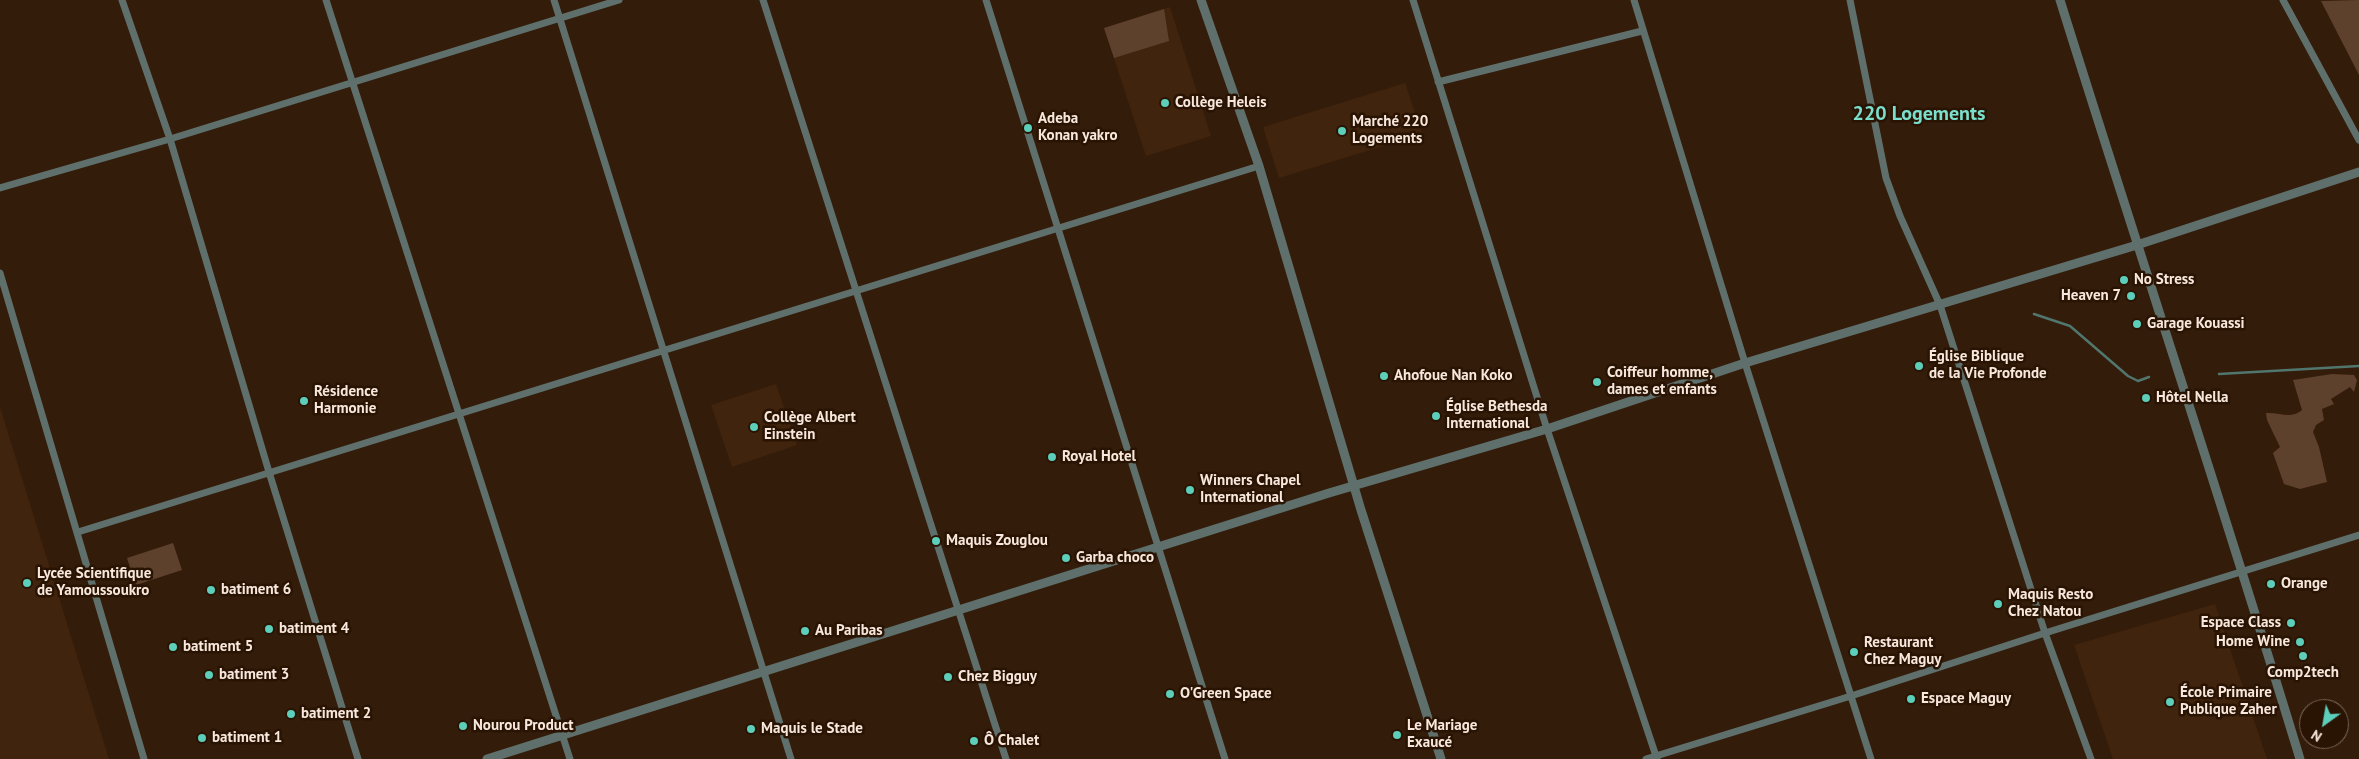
<!DOCTYPE html>
<html>
<head>
<meta charset="utf-8">
<style>
  body { margin:0 }
  #map { position:relative; width:2359px; height:759px; overflow:hidden; background:#331c0a; font-family:"PT Sans",sans-serif }
  canvas { display:block }
  .north { position:absolute; left:2299px; top:699px; width:50px; height:50px; box-sizing:border-box; background:#291302; border:1px solid #7c6859; border-radius:50%; rotate:212deg; font-size:14px; font-weight:700; line-height:20px; text-align:center; color:#f8e7dc }
  .north::after { content:''; display:block; margin:auto; width:18px; height:22px; background:#5cceba; clip-path:polygon(50% 0,100% 100%,50% 72%,0 100%) }
</style>
</head>
<body>
<div id="map">
<canvas width="2359" height="759"></canvas>
<div class="north">N</div>
</div>
<script>
const ctx = document.querySelector('canvas').getContext('2d');
ctx.lineJoin = 'round';
function paint(path, color) {
  ctx.fillStyle = color;
  ctx.fill(path, 'evenodd');
}
function trace(path, color, width, dash) {
  ctx.strokeStyle = color;
  ctx.lineWidth = width;
  ctx.lineCap = dash ? 'butt' : 'round';
  ctx.setLineDash(dash || []);
  ctx.stroke(path);
}
function drawText(font, color, halo, rows, align = 'center') {
  ctx.font = font + ' "PT Sans",sans-serif';
  ctx.lineWidth = 5;
  ctx.setLineDash([]);
  ctx.textBaseline = 'middle';
  ctx.strokeStyle = halo;
  ctx.fillStyle = color;
  for (const [text, x, y, turn = 0] of rows) {
    ctx.save();
    ctx.translate(x, y);
    ctx.rotate((+turn || 0) * Math.PI / 180);
    ctx.textAlign = isNaN(turn) ? turn : align;
    if (halo) ctx.strokeText(text, 0, 0);
    ctx.fillText(text, 0, 0);
    ctx.restore();
  }
}
paint(new Path2D(`
  M1170 7 1211 136 1146 156 1104 28Z
  M1405 83 1422 134 1279 178 1263 127Z
  M776 384 797 445 732 467 711 405Z
  M0 407 109 759H0Z
  M2215 604 2267 759H2113L2074 645Z`), '#41240d');
paint(new Path2D(`
  M2359 0V75L2321 1Z
  M1164 9 1169 41 1114 58 1104 28Z
  M2332 374 2354 375 2357 380 2354 392 2350 387 2331 399 2334 404 2322 409 2324 420 2316 425 2313 432 2319 447 2327 482 2300 489 2284 484 2273 453 2280 447 2267 420 2266 413C2280 412 2290 420 2302 410L2293 380Z
  M173 543 182 570 136 585 127 558Z`), '#5e412c');
trace(new Path2D(`
  M2034 314 2070 326 2128 376 2138 381 2149 377
  M2219 374 2359 366`), '#50766d', 2.5);
trace(new Path2D(`
  M122 0 170 139 269 472 358 759
  M326 0 570 759
  M554 0 791 759
  M763 0 1006 759
  M986 0 1225 759
  M1413 0 1547 429 1657 759
  M1634 0 1745 363 1871 759
  M1850 0 1886 178 1900 216 1940 305 2045 633 2091 759
  M2283 0 2359 140
  M1438 82 1642 31
  M0 188 170 139 619 0
  M0 273 144 759
  M78 532 1259 166
  M1646 759 1851 696 2045 633 2359 535`), '#5f706c', 7);
trace(new Path2D(`
  M1201 0 1259 166 1361 510 1441 759
  M2060 0C2139 253 2223 505 2300 759
  M487 759 1329 493 1547 429 1745 363 2137 245 2359 172`), '#5f706c', 9);
for (const [x, y, r, color] of [
  [1165,103,5,"#5cceba"],
  [1028,128,5,"#5cceba"],
  [1342,131,5,"#5cceba"],
  [2124,280,5,"#5cceba"],
  [2131,296,5,"#5cceba"],
  [2137,324,5,"#5cceba"],
  [1919,366,5,"#5cceba"],
  [1384,376,5,"#5cceba"],
  [1597,382,5,"#5cceba"],
  [2146,398,5,"#5cceba"],
  [304,401,5,"#5cceba"],
  [1436,416,5,"#5cceba"],
  [754,427,5,"#5cceba"],
  [1052,457,5,"#5cceba"],
  [1190,490,5,"#5cceba"],
  [936,541,5,"#5cceba"],
  [1066,558,5,"#5cceba"],
  [27,583,5,"#5cceba"],
  [2271,584,5,"#5cceba"],
  [211,590,5,"#5cceba"],
  [1998,604,5,"#5cceba"],
  [2291,623,5,"#5cceba"],
  [269,629,5,"#5cceba"],
  [805,631,5,"#5cceba"],
  [2300,642,5,"#5cceba"],
  [173,647,5,"#5cceba"],
  [1854,652,5,"#5cceba"],
  [2303,656,5,"#5cceba"],
  [209,675,5,"#5cceba"],
  [948,677,5,"#5cceba"],
  [1170,694,5,"#5cceba"],
  [1911,699,5,"#5cceba"],
  [2170,702,5,"#5cceba"],
  [291,714,5,"#5cceba"],
  [463,726,5,"#5cceba"],
  [751,729,5,"#5cceba"],
  [1397,735,5,"#5cceba"],
  [202,738,5,"#5cceba"],
  [974,741,5,"#5cceba"]
]) {
  const dot = new Path2D();
  dot.arc(x, y, r, 0, 2 * Math.PI);
  ctx.fillStyle = color;
  ctx.fill(dot);
  trace(dot, '#291302', 2);
}
drawText('bold 15px', '#f8e7dc', '#291302', [
  ["Collège Heleis",1175,103],
  ["Adeba",1038,119],
  ["Konan yakro",1038,136],
  ["Marché 220",1352,122],
  ["Logements",1352,139],
  ["No Stress",2134,280],
  ["Heaven 7",2121,296,"right"],
  ["Garage Kouassi",2147,324],
  ["Église Biblique",1929,357],
  ["de la Vie Profonde",1929,374],
  ["Coiffeur homme,",1607,373],
  ["dames et enfants",1607,390],
  ["Ahofoue Nan Koko",1394,376],
  ["Résidence",314,392],
  ["Harmonie",314,409],
  ["Hôtel Nella",2156,398],
  ["Église Bethesda",1446,407],
  ["International",1446,424],
  ["Collège Albert",764,418],
  ["Einstein",764,435],
  ["Royal Hotel",1062,457],
  ["Winners Chapel",1200,481],
  ["International",1200,498],
  ["Maquis Zouglou",946,541],
  ["Garba choco",1076,558],
  ["Lycée Scientifique",37,574],
  ["de Yamoussoukro",37,591],
  ["Orange",2281,584],
  ["batiment 6",221,590],
  ["Maquis Resto",2008,595],
  ["Chez Natou",2008,612],
  ["Espace Class",2281,623,"right"],
  ["batiment 4",279,629],
  ["Au Paribas",815,631],
  ["Home Wine",2290,642,"right"],
  ["Restaurant",1864,643],
  ["Chez Maguy",1864,660],
  ["batiment 5",183,647],
  ["Comp2tech",2303,673,"center"],
  ["batiment 3",219,675],
  ["Chez Bigguy",958,677],
  ["École Primaire",2180,693],
  ["Publique Zaher",2180,710],
  ["O'Green Space",1180,694],
  ["Espace Maguy",1921,699],
  ["batiment 2",301,714],
  ["Nourou Product",473,726],
  ["Le Mariage",1407,726],
  ["Exaucé",1407,743],
  ["Maquis le Stade",761,729],
  ["batiment 1",212,738],
  ["Ô Chalet",984,741]
], 'left');
drawText('bold 20px', '#7adfcc', '#291302', [
  ["220 Logements",1919,114]
]);
</script>
</body>
</html>
